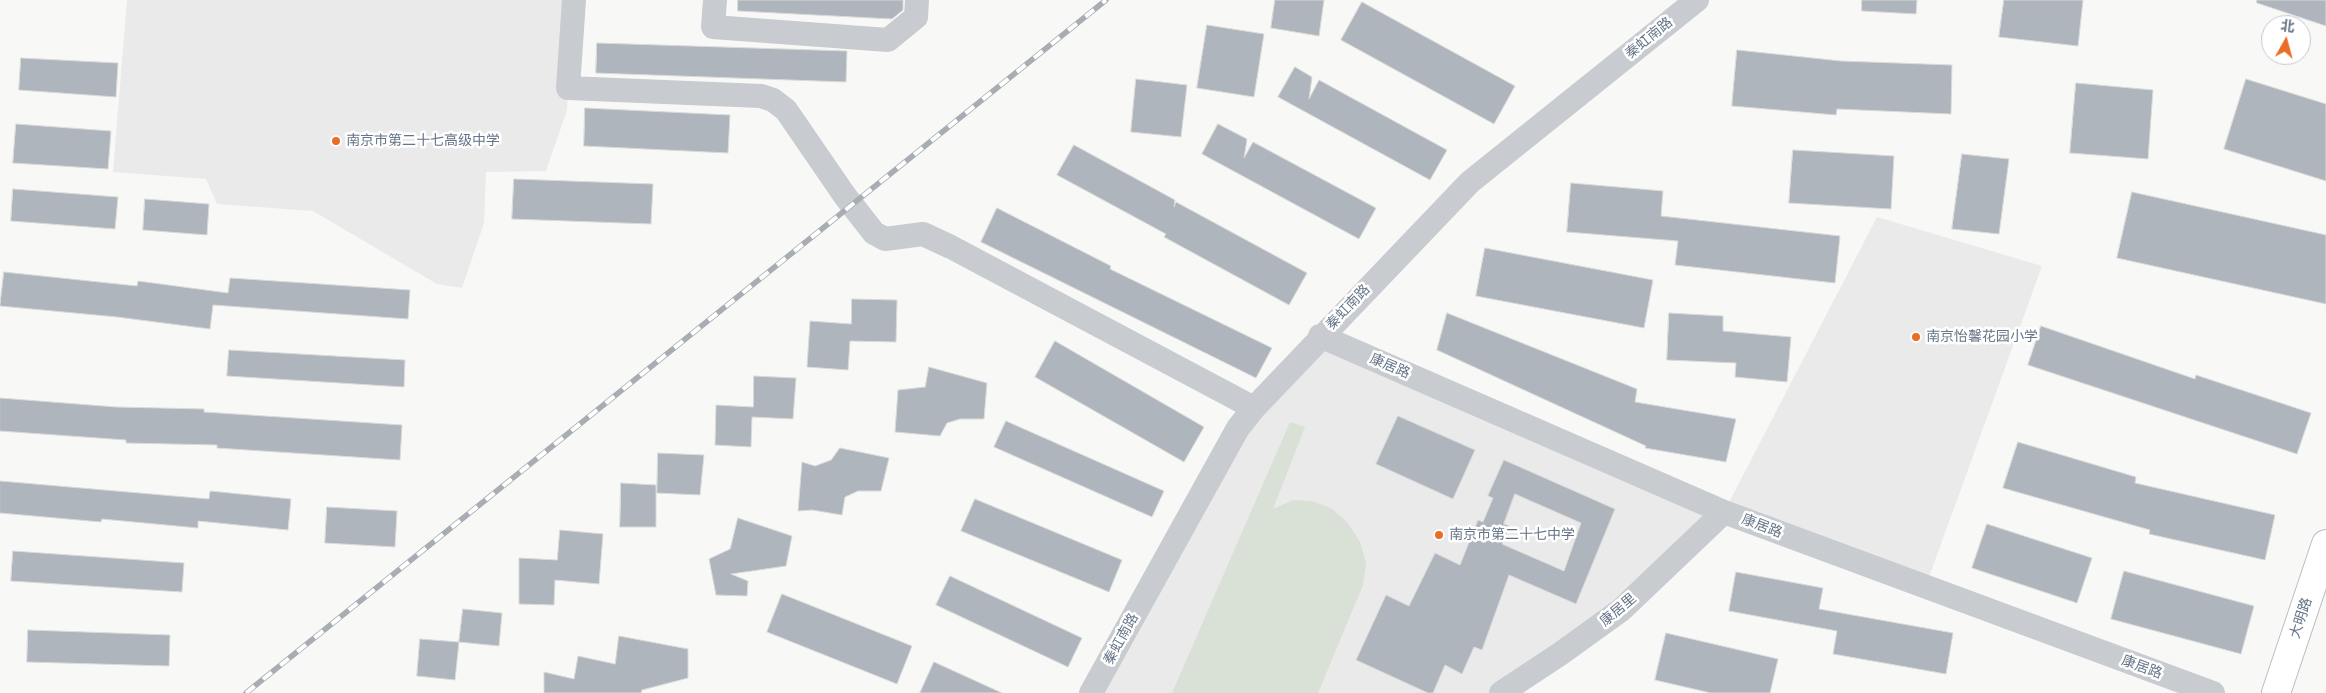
<!DOCTYPE html>
<html>
<head>
<meta charset="utf-8">
<style>
  body { margin:0 }
  #map { position:relative; width:2326px; height:693px; overflow:hidden; background:#f8f9f6; font-family:"Public Sans","Noto Sans SC",sans-serif }
  canvas { display:block }
  .north { position:absolute; left:2261px; top:15px; width:50px; height:50px; box-sizing:border-box; background:#fff; border:1px solid #c2c8cf; border-radius:50%; rotate:7deg; font-size:14px; font-weight:700; line-height:20px; text-align:center; color:#667588 }
  .north::after { content:''; display:block; margin:auto; width:18px; height:22px; background:#e96d25; clip-path:polygon(50% 0,100% 100%,50% 72%,0 100%) }
</style>
</head>
<body>
<div id="map">
<canvas width="2326" height="693"></canvas>
<div class="north">北</div>
</div>
<script>
const ctx = document.querySelector('canvas').getContext('2d');
ctx.lineJoin = 'round';
function paint(path, color) {
  ctx.fillStyle = color;
  ctx.fill(path, 'evenodd');
}
function trace(path, color, width, dash) {
  ctx.strokeStyle = color;
  ctx.lineWidth = width;
  ctx.lineCap = dash ? 'butt' : 'round';
  ctx.setLineDash(dash || []);
  ctx.stroke(path);
}
function drawText(font, color, halo, rows, align = 'center') {
  ctx.font = font + ' "Public Sans","Noto Sans SC",sans-serif';
  ctx.lineWidth = 5;
  ctx.setLineDash([]);
  ctx.textBaseline = 'middle';
  ctx.strokeStyle = halo;
  ctx.fillStyle = color;
  for (const [text, x, y, turn = 0] of rows) {
    ctx.save();
    ctx.translate(x, y);
    ctx.rotate((+turn || 0) * Math.PI / 180);
    ctx.textAlign = isNaN(turn) ? turn : align;
    if (halo) ctx.strokeText(text, 0, 0);
    ctx.fillText(text, 0, 0);
    ctx.restore();
  }
}
paint(new Path2D(`
  M127 0H574L567 110 546 171 486 172 484 223 462 288 437 284 313 211 217 204 206 179 113 172Z
  M1877 217 2042 266 1925 588 1724 512 1500 693H1091L1238 428 1320 336 1724 512Z`), '#e9eae9');
paint(new Path2D(`
  M1290 422 1305 427 1273 509 1293 500 1312 501 1331 508 1348 523 1360 542 1366 563 1363 585 1318 693H1172Z`), '#d9e1d7');
const building = new Path2D(`
  M738 0H903V10L892 19 738 11Z
  M1275 0H1324L1319 36 1271 28Z
  M1862 0H1917L1916 14 1862 11Z
  M2004 0H2083L2078 46 1999 37Z
  M2257 0H2326V26L2257 3Z
  M1362 2 1515 86 1494 124 1341 40Z
  M1207 25 1264 34 1254 97 1197 88Z
  M597 43 847 51 846 82 596 73Z
  M1737 50 1841 61 1952 65 1951 114 1837 109 1836 115 1732 106Z
  M21 58 118 63 116 97 19 90Z
  M1295 67 1312 77 1309 99 1319 80 1447 150 1430 180 1278 97Z
  M1136 79 1187 85 1181 137 1131 132Z
  M2246 79 2326 104V181L2224 149Z
  M2076 83 2153 90 2148 159 2070 153Z
  M585 108 730 115 728 153 584 146Z
  M16 124 111 131 108 169 13 163Z
  M1218 124 1247 139 1244 158 1253 142 1376 208 1359 239 1202 154Z
  M1074 145 1175 200 1174 207 1176 202 1307 273 1289 305 1164 237 1166 234 1057 175Z
  M1793 150 1894 156 1891 209 1789 203Z
  M1962 154 2009 159 1999 234 1952 229Z
  M514 179 653 184 651 224 512 219Z
  M1571 183 1663 191 1661 216 1840 236 1835 283 1675 265 1678 241 1567 232Z
  M13 189 118 197 115 229 11 221Z
  M2132 192 2326 235V304L2117 258Z
  M145 199 209 204 207 235 143 230Z
  M997 208 1111 266 1110 269 1272 348 1256 378 981 242Z
  M1485 248 1653 280 1644 328 1476 296Z
  M4 272 137 286 138 281 228 293 230 278 410 290 408 319 213 305 210 329 117 317 0 306Z
  M852 299 897 300 896 342 850 341 848 370 807 367 810 321 851 324Z
  M1447 313 1637 389 1635 402 1736 419 1726 462 1645 448 1646 446 1437 350Z
  M1669 313 1723 316V331L1791 337 1787 382 1735 377 1736 363 1667 360Z
  M2041 326 2195 379 2196 375 2311 413 2297 454 2028 365Z
  M1055 341 1204 427 1184 462 1035 377Z
  M229 350 405 360 404 387 227 376Z
  M929 367 987 383 984 419H960L947 423 940 436 895 432 898 390 925 387Z
  M754 376 796 378 793 419 752 417 751 447 715 445 716 405 753 407Z
  M0 398 116 407 204 409V412L402 425 400 460 217 448V445L126 443V440L0 431Z
  M1398 416 1475 450 1453 499 1376 464Z
  M1006 421 1164 491 1152 517 994 447Z
  M2018 442 2136 477 2135 483 2275 515 2265 560 2149 534 2150 530 2003 488Z
  M840 448 889 458 881 491H858L845 497 842 515 812 510 798 511 802 462 815 466 831 460Z
  M658 453 704 455 700 495 657 493Z
  M1504 460 1615 509 1576 604 1509 575 1482 650 1474 647 1462 674 1445 665 1433 693H1428L1356 660 1386 595 1409 606 1435 553 1460 565 1478 520 1483 522 1493 498 1488 496ZM1515 494 1581 523 1564 571 1502 544 1509 526 1504 524Z
  M0 481 209 499 210 491 291 499 288 530 198 521V528L102 519 101 522 0 513Z
  M621 483 656 485V527H620Z
  M975 499 1122 560 1109 592 961 531Z
  M327 507 397 511 395 547 325 543Z
  M738 518 792 536 786 566 731 574 748 581 747 596 716 595 709 559 730 549Z
  M1987 524 2092 558 2077 603 1972 568Z
  M560 530 603 534 599 584 555 580 554 605 519 604V558L557 560Z
  M13 551 184 563 182 592 11 581Z
  M2124 571 2254 606 2241 654 2111 619Z
  M1736 572 1823 588 1819 609 1953 633 1946 674 1833 654 1837 631 1729 611Z
  M950 576 1082 638 1068 667 936 605Z
  M782 594 912 646 897 684 767 632Z
  M463 609 502 613 499 646 459 642Z
  M28 630 170 635 169 666 27 662Z
  M1666 633 1778 659 1770 693H1711L1655 680Z
  M619 636 688 649V678L642 690 641 693H544V672L574 679 578 656 615 664Z
  M420 639 459 642 455 680 417 676Z
  M934 662 1002 693H920Z`);
paint(building, '#aeb5bc');
trace(building, '#dadad8', 1);
const major = new Path2D(`
  M2276 693 2326 544`);
trace(major, '#bbbec2', 30);
trace(new Path2D(`
  M574 0 568 88 761 96 773 100 786 110 845 196 874 233 885 239 923 234 951 247 1254 408
  M715 0 713 27 888 40 916 17 917 0
  M1320 336 1724 512 2213 693
  M1091 693 1238 428 1254 408 1470 182 1697 0
  M1501 693 1560 654 1621 610 1724 512`), '#c8cbcf', 24);
trace(major, '#fff', 28);
const rail = new Path2D(`
  M246 693 1106 0`);
trace(rail, '#a8adb4', 5.5);
trace(rail, '#fff', 4, [11]);
for (const [x, y, r, color] of [
  [336,141,5,"#e96d25"],
  [1916,337,5,"#e96d25"],
  [1439,535,5,"#e96d25"]
]) {
  const dot = new Path2D();
  dot.arc(x, y, r, 0, 2 * Math.PI);
  ctx.fillStyle = color;
  ctx.fill(dot);
  trace(dot, '#fff', 2);
}
drawText('14px', '#667588', '#fff', [
  ["秦虹南路",1649,38,-39],
  ["秦虹南路",1348,307,-46],
  ["康居路",1390,366,23],
  ["康居路",1762,526,21],
  ["康居里",1618,610,-40],
  ["大明路",2301,618,-72],
  ["秦虹南路",1121,639,-61],
  ["康居路",2142,667,20]
]);
drawText('14px', '#667588', '#fff', [
  ["南京市第二十七高级中学",346,141],
  ["南京怡馨花园小学",1926,337],
  ["南京市第二十七中学",1449,535]
], 'left');
</script>
</body>
</html>
